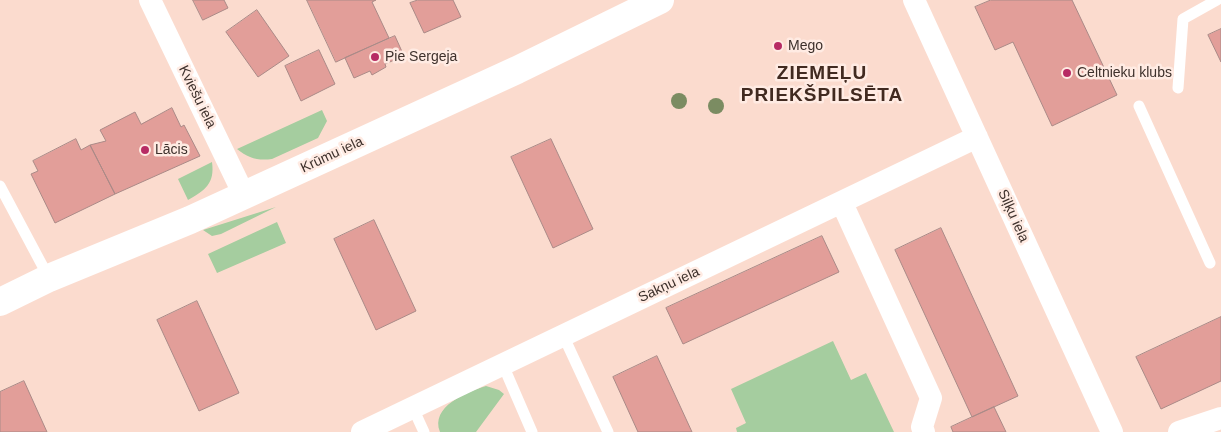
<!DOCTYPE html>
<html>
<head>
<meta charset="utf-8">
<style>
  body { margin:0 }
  canvas { display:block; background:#fbdbce }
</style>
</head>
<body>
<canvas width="1221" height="432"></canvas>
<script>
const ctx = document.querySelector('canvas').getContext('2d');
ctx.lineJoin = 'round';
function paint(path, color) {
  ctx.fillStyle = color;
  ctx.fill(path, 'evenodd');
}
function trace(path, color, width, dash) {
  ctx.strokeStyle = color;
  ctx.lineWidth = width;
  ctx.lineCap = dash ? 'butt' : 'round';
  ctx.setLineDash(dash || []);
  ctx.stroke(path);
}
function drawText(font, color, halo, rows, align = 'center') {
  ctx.font = font + ' Helvetica,sans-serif';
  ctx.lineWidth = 5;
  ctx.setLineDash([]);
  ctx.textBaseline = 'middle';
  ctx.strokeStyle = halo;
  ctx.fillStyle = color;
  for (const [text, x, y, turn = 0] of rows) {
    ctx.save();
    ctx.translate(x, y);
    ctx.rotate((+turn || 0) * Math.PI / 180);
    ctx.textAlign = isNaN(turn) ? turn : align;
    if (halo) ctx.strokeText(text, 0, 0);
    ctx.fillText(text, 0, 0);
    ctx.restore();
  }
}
paint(new Path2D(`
  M322 110 327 121 318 138 272 159C258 161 248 158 237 149Z
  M212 162C215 184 205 190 188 200L178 179Z
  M276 207 221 234 212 236 203 230Z
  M277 222 286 243 217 273 208 254Z
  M833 341 851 380 866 373 894 432H737L736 428 746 423 731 389Z
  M486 386 499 390 504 394 476 432H440C430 407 466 392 486 386Z`), '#a5cd9f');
const building = new Path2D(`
  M193 0H224L228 8 203 20Z
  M307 0H376L372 2 389 38 336 62Z
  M418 0H453L461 17 424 33 410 3Z
  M991 0H1072L1117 95 1052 126 1013 42 995 50 975 7Z
  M257 10 289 56 258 77 226 32Z
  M1221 29V62L1208 35Z
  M395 36 404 56 385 64 386 67 372 75 370 71 354 78 345 58Z
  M319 50 335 84 301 101 285 66Z
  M172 108 181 127 184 125 200 156 115 194 90 145 106 141 100 130 135 112 141 124Z
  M76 139 81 150 90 145 115 194 55 223 31 174 38 171 33 161Z
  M551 139 593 229 553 248 511 157Z
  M374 220 416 311 376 330 334 239Z
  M941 228 1018 396 972 417 895 250Z
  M822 236 839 272 683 344 666 308Z
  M197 301 239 393 199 411 157 320Z
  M1221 317V381L1161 409 1136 357Z
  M657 356 692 432H638L613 377Z
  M24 381 47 432H0V392Z
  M994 407 1006 432H953L951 427Z`);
paint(building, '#e29e99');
trace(building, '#aa8a87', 1);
trace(new Path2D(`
  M1178 88 1183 19 1217 0
  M1139 106 1210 263
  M0 186 49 278
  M563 335 608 432
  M503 365 532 432
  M413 408 424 432`), '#fff', 11);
trace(new Path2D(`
  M150 0 244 195
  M914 0 1112 432
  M842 203 931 398 922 427 924 432
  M362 432 977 137
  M1179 432 1221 418`), '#fff', 22);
trace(new Path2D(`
  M0 302 49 278 190 220 517 70 660 0`), '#fff', 28);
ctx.fillStyle = '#7b8c62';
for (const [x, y] of [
  [679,101],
  [716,106]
]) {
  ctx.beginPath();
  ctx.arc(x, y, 8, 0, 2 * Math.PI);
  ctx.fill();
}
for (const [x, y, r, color] of [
  [778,46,5,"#b72b64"],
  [375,57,5,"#b72b64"],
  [1067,73,5,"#b72b64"],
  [145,150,5,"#b72b64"]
]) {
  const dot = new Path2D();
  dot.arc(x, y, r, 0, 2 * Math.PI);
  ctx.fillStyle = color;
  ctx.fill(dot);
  trace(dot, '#ffebe3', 2);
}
drawText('14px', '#3e312c', '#ffebe3', [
  ["Mego",788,46],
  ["Pie Sergeja",385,57],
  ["Celtnieku klubs",1077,73],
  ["Lācis",155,150]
], 'left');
drawText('14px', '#3e312c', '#ffebe3', [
  ["Kviešu iela",197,97,64],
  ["Krūmu iela",332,155,-25],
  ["Siļķu iela",1013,216,66],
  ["Sakņu iela",669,285,-25]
]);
ctx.letterSpacing = '1px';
drawText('bold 19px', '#412a20', '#ffebe3', [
  ["ZIEMEĻU",822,74],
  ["PRIEKŠPILSĒTA",822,96]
]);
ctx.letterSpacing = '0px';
</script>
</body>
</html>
